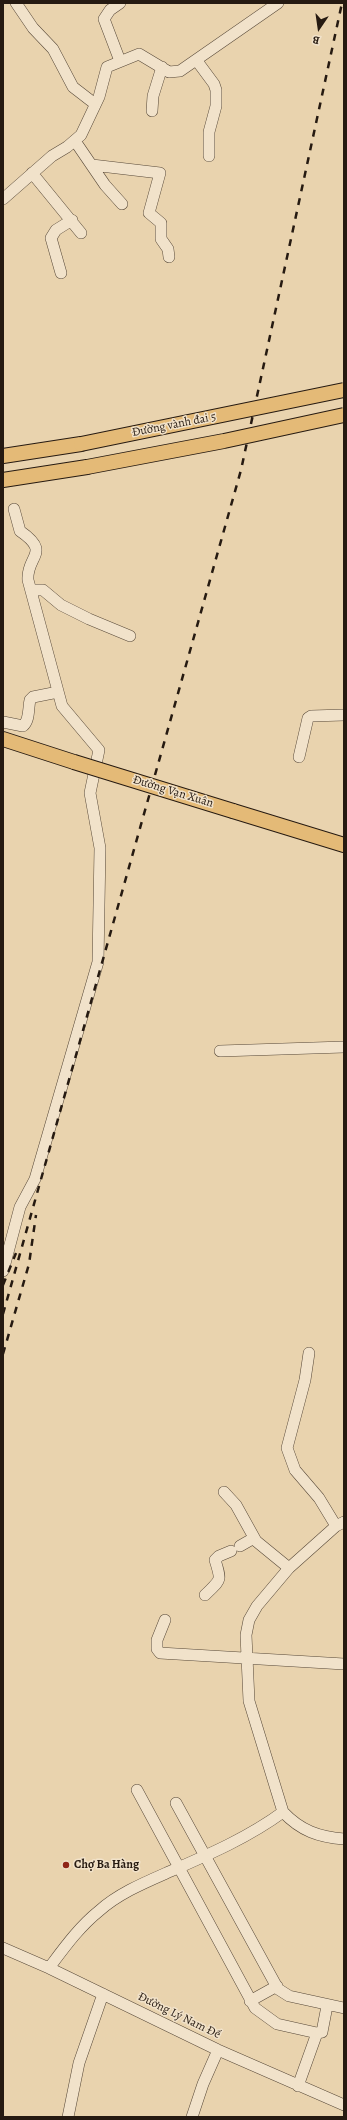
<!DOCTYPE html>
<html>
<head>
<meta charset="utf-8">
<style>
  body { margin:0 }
  #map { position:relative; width:347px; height:2120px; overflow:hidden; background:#e9d3ae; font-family:Alegreya,serif }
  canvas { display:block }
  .frame { position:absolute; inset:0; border:4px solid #261a11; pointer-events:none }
  .north { position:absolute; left:299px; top:8px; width:40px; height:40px; -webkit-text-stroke:3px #f1e2ca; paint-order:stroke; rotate:193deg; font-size:11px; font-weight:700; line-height:16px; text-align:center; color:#261a11 }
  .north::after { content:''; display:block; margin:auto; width:14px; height:18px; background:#261a11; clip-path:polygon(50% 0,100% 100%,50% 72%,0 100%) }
</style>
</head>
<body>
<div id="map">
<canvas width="347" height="2120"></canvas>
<div class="frame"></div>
<div class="north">B</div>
</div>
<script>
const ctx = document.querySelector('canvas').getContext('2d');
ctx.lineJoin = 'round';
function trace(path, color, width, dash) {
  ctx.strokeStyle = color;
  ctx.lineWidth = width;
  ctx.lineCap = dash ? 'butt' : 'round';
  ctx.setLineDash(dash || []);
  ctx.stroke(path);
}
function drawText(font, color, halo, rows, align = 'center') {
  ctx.font = font + ' Alegreya,serif';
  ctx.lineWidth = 3;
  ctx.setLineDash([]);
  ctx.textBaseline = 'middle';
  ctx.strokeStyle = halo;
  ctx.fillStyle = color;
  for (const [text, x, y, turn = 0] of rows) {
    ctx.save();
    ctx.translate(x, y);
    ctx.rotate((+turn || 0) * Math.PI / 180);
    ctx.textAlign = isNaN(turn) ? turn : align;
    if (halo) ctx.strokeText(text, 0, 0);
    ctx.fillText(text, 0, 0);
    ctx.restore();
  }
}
const minor = new Path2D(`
  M16 3 33 28 53 49 73 87 95 104
  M120 3 110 10 104 19 120 61
  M197 61 214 84 216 90V106L209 132V156
  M152 111 153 96 162 67
  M75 141 105 185 122 204
  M92 165 160 173 149 213 161 223V239L168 249 169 257
  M32 173 81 233
  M3 199 52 156 67 147 81 135 99 97 107 67 139 54 169 72 180 71 278 3
  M61 273 51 238 56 230 72 220
  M31 590H43L61 605 89 619 130 636
  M3 722 23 726C30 720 28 708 30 700L33 697 58 692
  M299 757 308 718 311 716 344 715
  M220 1051 344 1047
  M3 1271 20 1207 35 1179 98 962 100 848 90 793 99 750 62 706 28 580C26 556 52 553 20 531L14 509
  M309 1353 305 1380 287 1448 295 1470 319 1498 336 1526
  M224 1492 236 1505 256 1541 289 1568
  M344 1522 336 1526 289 1568 257 1606 249 1620 246 1635 249 1701 283 1812C301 1831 319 1837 344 1839
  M240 1546 254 1538
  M205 1595C221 1579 222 1582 215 1560L219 1556 231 1551
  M165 1620 157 1640V1649L160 1653 344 1664
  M137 1790 255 2008 277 2024 317 2033 322 2032 327 2006
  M176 1803 278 1989 289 1996 344 2008
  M3 1948 49 1968 218 2050 344 2105
  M49 1968C64 1948 79 1927 99 1911 119 1893 146 1882 171 1871 210 1854 249 1837 283 1812
  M250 2001 277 1986
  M298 2086 317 2033
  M68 2117 79 2063 103 1994
  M192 2117 203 2084 218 2050`);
const major = new Path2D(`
  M3 456 81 444
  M3 480 87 467
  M3 739 74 762
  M233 811 344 845`);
trace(minor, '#574838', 12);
trace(major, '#261a11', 16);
trace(minor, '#f1e2ca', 11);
trace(major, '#e4ba77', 14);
trace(new Path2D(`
  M3 1285 16 1253
  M3 1314 241 470 342 3
  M3 1354 29 1264 36 1215`), '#261a11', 2.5, [7, 7]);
const majorBridge = new Path2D(`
  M81 444 344 390
  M87 467 224 441 344 415
  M74 762 233 811`);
trace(majorBridge, '#261a11', 16, []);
trace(majorBridge, '#e4ba77', 14);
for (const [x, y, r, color] of [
  [66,1865,4,"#8f2418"]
]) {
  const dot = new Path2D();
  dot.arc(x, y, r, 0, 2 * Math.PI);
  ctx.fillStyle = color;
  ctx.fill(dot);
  trace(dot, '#f1e2ca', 1.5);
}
drawText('12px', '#261a11', '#f1e2ca', [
  ["Đường vành đai 5",174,425,-11],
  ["Đường Vạn Xuân",173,792,17],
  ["Đường Lý Nam Đế",179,2016,26]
]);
drawText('bold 12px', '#261a11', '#f1e2ca', [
  ["Chợ Ba Hàng",74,1865]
], 'left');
</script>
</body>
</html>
